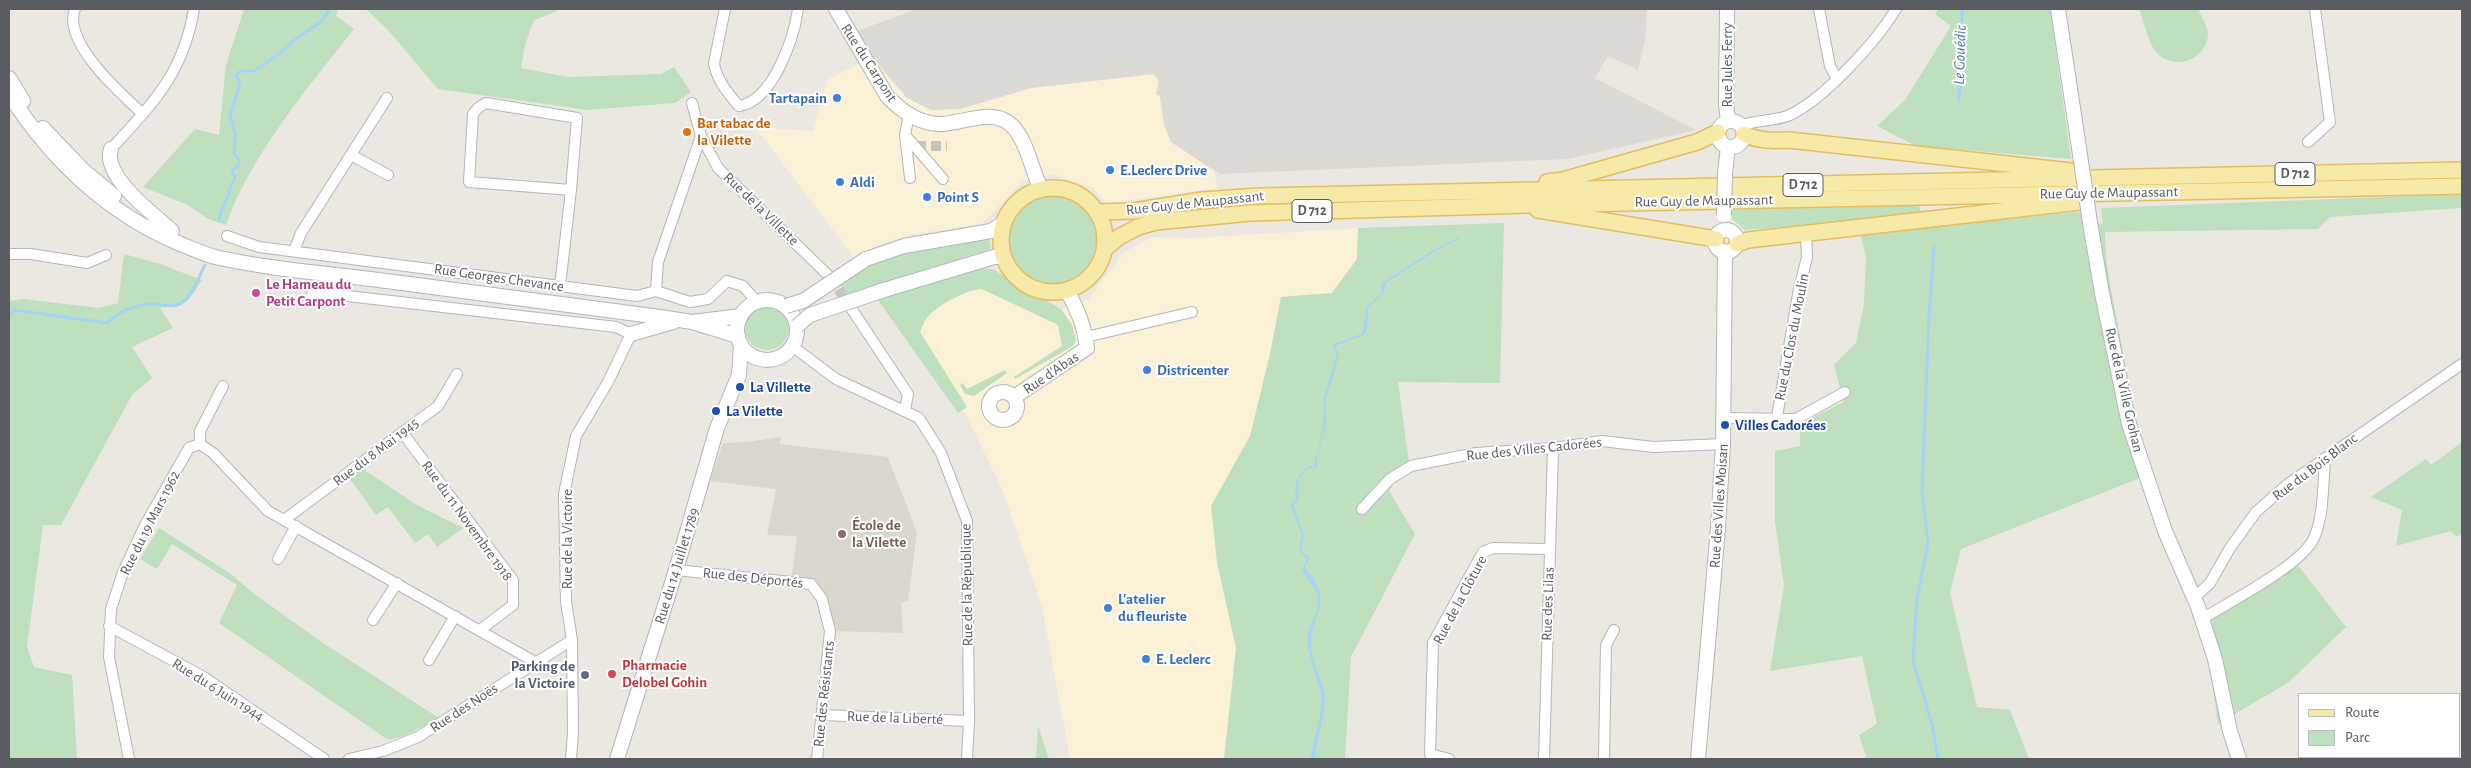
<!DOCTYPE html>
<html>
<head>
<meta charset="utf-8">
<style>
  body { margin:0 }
  #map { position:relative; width:2471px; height:768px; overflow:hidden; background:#eae8e0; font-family:"Alegreya Sans",sans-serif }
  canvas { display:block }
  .frame { position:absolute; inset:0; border:10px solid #595c60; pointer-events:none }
  .legend { position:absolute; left:2298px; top:693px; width:162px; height:65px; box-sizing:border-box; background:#fff; border:1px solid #bdbebf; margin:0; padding:6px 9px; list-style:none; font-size:15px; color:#595c60 }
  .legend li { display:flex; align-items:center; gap:10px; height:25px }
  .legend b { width:25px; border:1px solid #bdbebf }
</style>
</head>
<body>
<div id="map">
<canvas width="2471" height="768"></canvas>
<div class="frame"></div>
<ul class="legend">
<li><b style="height:6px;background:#f7eaa8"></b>Route</li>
<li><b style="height:14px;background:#bee0be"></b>Parc</li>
</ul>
</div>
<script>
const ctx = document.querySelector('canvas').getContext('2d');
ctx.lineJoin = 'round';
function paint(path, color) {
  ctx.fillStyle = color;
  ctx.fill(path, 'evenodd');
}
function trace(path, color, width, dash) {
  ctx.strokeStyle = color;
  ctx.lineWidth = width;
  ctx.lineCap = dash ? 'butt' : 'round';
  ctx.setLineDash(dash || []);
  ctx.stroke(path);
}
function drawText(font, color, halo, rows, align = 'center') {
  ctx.font = font + ' "Alegreya Sans",sans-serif';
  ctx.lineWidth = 4;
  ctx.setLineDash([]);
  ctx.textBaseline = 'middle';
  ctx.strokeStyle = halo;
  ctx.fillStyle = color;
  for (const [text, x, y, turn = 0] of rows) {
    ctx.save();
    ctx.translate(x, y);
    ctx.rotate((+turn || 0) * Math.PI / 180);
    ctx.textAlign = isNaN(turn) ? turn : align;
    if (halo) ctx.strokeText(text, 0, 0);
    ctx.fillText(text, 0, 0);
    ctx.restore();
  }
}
paint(new Path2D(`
  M872 57 907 98 960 109 1031 88 1154 74 1159 82 1157 94 1160 96 1164 125 1171 142 1214 171 1218 188 1107 203 1091 187 1051 174 1023 181 982 224 903 236 854 258 755 127 813 131 827 80Z
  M1358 228 1357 259 1332 293 1281 297 1270 354 1250 436 1212 506 1217 562 1236 648 1224 759H1070L1042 607 1003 491 964 411 894 308 978 280 1052 313 1088 300 1123 253 1151 237 1193 238Z`), '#faf1d6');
paint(new Path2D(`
  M917 9H1647L1645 40 1638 70 1608 56 1595 78 1696 130 1568 159 1220 174 1171 142 1164 125 1160 96 1156 94 1159 82 1154 74 1031 88 960 109 931 110 907 98 872 57 854 32Z`), '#dcdad5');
paint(new Path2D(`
  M781 437 780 444 888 457 917 533 908 601 901 603 903 633 830 631 811 584 791 582 797 536 767 535 776 489 710 481 723 443 747 442Z`), '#dad7ce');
paint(new Path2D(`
  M244 9H338L336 16 354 29C311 83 248 159 226 225L208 219 188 205 143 187 195 129 219 135 226 65Z
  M366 9H558L555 12 534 20 525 45 521 68 568 77 661 74 674 67 691 92 675 103 588 110 438 89 388 30Z
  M1939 9H2050L2071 159 1916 146 1877 126 1905 100 1951 26 1935 14Z
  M2139 9H2198C2201 16 2208 26 2208 34 2207 60 2174 72 2156 52 2149 44 2143 20 2139 9Z
  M2462 194V208L2330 217 2318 229 2105 232C2105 266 2113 298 2119 331 2128 379 2137 427 2150 474L1961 549 1950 593 1977 707 2010 710 2029 759H1867L1859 735 1877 724 1862 656 1770 671 1784 586 1775 521V451L1800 446V424L1844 402 1834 365 1856 343 1864 304 1866 257 1857 221 1745 230 1732 219V210L1918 203 1926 226 2080 212 2083 228 2103 223 2101 208Z
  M1009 240a44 44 0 1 1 88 0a44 44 0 1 1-88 0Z
  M1504 223 1500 383 1398 382 1409 462 1389 491 1415 534 1351 657 1345 759H1224L1236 648 1217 562 1211 506 1250 436 1270 354 1281 297 1332 293 1357 259 1358 228Z
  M989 239 991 249 847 294 839 283C884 251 936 247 989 239Z
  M124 254 160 264 202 280C187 303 188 304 160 308L173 328 132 347 152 378 132 395 61 525H43L27 647 34 667 72 675 77 759H9V301L23 299 99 308 118 303Z
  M980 269H992L1061 309 1072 325 1076 340 1073 346 1015 379 1014 377 1062 346 1058 325 982 289C968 289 935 306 927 318 924 321 922 328 920 332L967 407 958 413 878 300Z
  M745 328a22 22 0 1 1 44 0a22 22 0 1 1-44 0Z
  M1005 370 1007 373 974 396 965 394 960 385 963 383 967 389Z
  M2462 442V533L2457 537 2451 531 2396 546 2402 510 2371 497 2426 459 2431 465Z
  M363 469 415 504 463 528 437 547 428 534 415 543 388 507 376 515 350 479Z
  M159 528 231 574 253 593 323 643 439 718 406 735 388 740 219 623 237 585 172 544 157 569 140 559Z
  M2296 563 2346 627 2289 682 2218 724 2210 665 2197 629Z
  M1038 726 1049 759H1036Z`), '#bee0be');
paint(new Path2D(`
  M1457 238 1459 239 1432 253 1386 283 1384 293 1368 308 1367 329 1364 335 1335 346 1339 356 1326 399V423L1317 456V467L1307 469 1299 479 1298 501 1293 505 1304 536 1301 551 1310 558 1305 568C1335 602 1313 608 1311 643 1310 662 1324 680 1325 699 1325 714 1317 742 1314 759H1310C1313 741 1324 712 1321 694 1318 678 1310 663 1308 646 1306 610 1336 611 1302 571L1307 559 1299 551 1302 534 1290 504 1296 500C1294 485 1296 477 1307 467L1314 466 1323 428 1324 397 1337 354 1332 345 1363 333 1366 308 1381 294 1382 283 1433 250Z`), '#a4d3f7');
trace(new Path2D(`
  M1959 100 1962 53V9
  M219 221C219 212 223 209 226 201 230 192 228 189 235 178L232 170 238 167 239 160 234 153 235 134 230 116 240 84 236 75 241 71H254L279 54 298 37 321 22 330 9
  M1934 246 1929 316 1922 493 1928 542 1917 599 1913 660 1932 725 1938 759
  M9 315 15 310 107 323C121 310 134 305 153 304 163 304 174 309 183 302 193 295 199 276 205 265`), '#a4d3f7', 3);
trace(new Path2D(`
  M916 146H947
  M830 277 850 307`), '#c6c5c0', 10, [10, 5]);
const street = new Path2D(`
  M75 9C62 42 120 93 143 114
  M725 9 714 63C716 79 728 94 739 106 773 101 794 38 798 9
  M1819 9 1830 66 1837 79
  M909 115 905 135 910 178
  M1741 126C1756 119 1774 122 1790 115 1825 98 1876 42 1896 9
  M905 135 943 179
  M701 136 718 168 830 277
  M2308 142 2330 122 2315 9
  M111 149C154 102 183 74 194 9
  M351 155 388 175
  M227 236 259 247 637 296 656 291 690 302 708 299 727 281 743 286 757 302
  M294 251 301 233 387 98
  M9 254H31L87 263 106 255
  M560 286 571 190 469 182 473 114 479 107 486 103 577 118 571 190
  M656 291 658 262 701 136 692 103
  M310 299 313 292 616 327 631 334 608 382 576 436 564 494 566 601 572 640 573 732 571 759
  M851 308 908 394 905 410
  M1086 337 1192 312
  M792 346 836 379 919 418 941 453 967 521 969 721 967 759
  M1777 417 1798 294 1807 257 1806 234
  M1724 418 1796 419 1845 392
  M402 432 513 580V605L480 630
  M200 444 213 453 268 511 535 662
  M200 444V431L223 386
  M1362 509 1390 479 1411 466 1476 453 1553 448 1602 441 1653 447 1723 444
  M284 520 438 406 457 374
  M278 559 296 526
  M676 570 811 584 822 599 830 631 817 759
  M2195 597 2210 583 2230 548 2256 512 2288 484 2462 364
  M2202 619C2229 602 2302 565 2314 538 2324 516 2323 482 2325 458
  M373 620 397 583
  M109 626 202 676 324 759
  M429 660 455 616
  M822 715 969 721
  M129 759 109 657 111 609 123 572 145 525 189 448 200 444
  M349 759 383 751 418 737 572 640
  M1449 759 1430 754 1433 643 1483 552 1493 548 1550 549
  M1544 759 1553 448
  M1604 759 1606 645 1614 630`);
const secondary = new Path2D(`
  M836 9 887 96C901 111 921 125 943 124 968 122 996 106 1015 129 1028 145 1032 171 1041 189
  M1727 9 1726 104 1728 121
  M2058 9 2079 148
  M9 78 23 101
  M9 94C51 160 109 215 183 245 193 249 204 254 215 257 273 270 335 274 394 282 483 294 572 305 660 317L692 322 738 336
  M1718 134a13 13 0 1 1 26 0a13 13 0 1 1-26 0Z
  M43 128 84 171 114 196
  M111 149C102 177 153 213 172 231
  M1725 173 1728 147
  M2091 229 2102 293 2129 424 2165 531 2198 607 2215 659 2230 731 2239 759
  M1715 241a11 11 0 1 1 22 0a11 11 0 1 1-22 0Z
  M866 259 904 246 991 231 1004 223
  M884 290 994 257H1003
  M737 330a30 30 0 1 1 60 0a30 30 0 1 1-60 0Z
  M692 322 741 316
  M631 334 673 322
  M989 406a14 14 0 1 1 28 0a14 14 0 1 1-28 0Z
  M1014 397 1087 348C1085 328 1077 308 1067 291
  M617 759 676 570 717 428 739 375 741 344
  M1698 759 1718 528 1723 444 1725 251`);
const primary = new Path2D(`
  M1744 134C1759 141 1772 141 1789 140L2071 171
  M1547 182 1563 180 1697 142 1718 132
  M1001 240a52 52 0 1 1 104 0a52 52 0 1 1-104 0Z
  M1538 210 1716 239
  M1098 212 1134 211 1202 200 1259 196 2462 170
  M1737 244 1748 240 2080 202
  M1105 249 1119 237 1138 227 1156 222 1250 213 1528 205 2462 186`);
trace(street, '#b3b6ba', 12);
trace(secondary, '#b2b5ba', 16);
trace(primary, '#e4be60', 18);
trace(street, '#fff', 10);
trace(secondary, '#fff', 14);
trace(primary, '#f7eaa8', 15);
const secondaryBridge = new Path2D(`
  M2079 148 2091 229
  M1724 215 1725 173
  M786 306 803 301 866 259
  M797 326 810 315 884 290`);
trace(secondaryBridge, '#b2b5ba', 16, []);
trace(secondaryBridge, '#fff', 14);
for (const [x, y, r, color] of [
  [837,98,5,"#3f7fe0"],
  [687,132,5,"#e8710a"],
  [1110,170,5,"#3f7fe0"],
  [840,182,5,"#3f7fe0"],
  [927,197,5,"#3f7fe0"],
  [256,293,5,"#d1479c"],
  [1147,370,5,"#3f7fe0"],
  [740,387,5,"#1a4fb4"],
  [716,411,5,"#1a4fb4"],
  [1725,425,5,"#1a4fb4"],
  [842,534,5,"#8d6e63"],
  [1108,608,5,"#3f7fe0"],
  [1146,659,5,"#3f7fe0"],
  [612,674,5,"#e0444e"],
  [585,675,5,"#5c6f8a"]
]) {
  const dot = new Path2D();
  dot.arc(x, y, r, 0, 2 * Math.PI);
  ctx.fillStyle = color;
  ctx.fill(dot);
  trace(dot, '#fff', 2);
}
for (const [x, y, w] of [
  [2295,174,40],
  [1803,185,40],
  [1312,211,40]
]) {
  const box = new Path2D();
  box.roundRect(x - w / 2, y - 11.5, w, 23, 4);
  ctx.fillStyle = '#fff';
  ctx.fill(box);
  trace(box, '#595c60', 1);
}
drawText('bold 14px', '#595c60', null, [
  ["D 712",2295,174],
  ["D 712",1803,185],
  ["D 712",1312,211]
]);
drawText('15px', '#595c60', '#fff', [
  ["Rue du Carpont",869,63,57],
  ["Rue Jules Ferry",1727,65,-90],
  ["Rue Guy de Maupassant",2109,193,-1],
  ["Rue Guy de Maupassant",1704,201,-1],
  ["Rue Guy de Maupassant",1195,203,-6],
  ["Rue de la Villette",761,209,44],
  ["Rue Georges Chevance",499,278,8],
  ["Rue du Clos du Moulin",1792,337,-79],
  ["Rue d'Abas",1051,373,-34],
  ["Rue de la Ville Grohan",2124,390,77],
  ["Rue des Villes Cadorées",1534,449,-6],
  ["Rue du 8 Mai 1945",376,452,-37],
  ["Rue du Bois Blanc",2315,467,-37],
  ["Rue des Villes Moisan",1719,506,-86],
  ["Rue du 11 Novembre 1918",467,521,54],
  ["Rue du 19 Mars 1962",150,523,-63],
  ["Rue de la Victoire",567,539,-90],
  ["Rue du 14 Juillet 1789",677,566,-73],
  ["Rue des Déportés",753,578,6],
  ["Rue de la République",967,585,-91],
  ["Rue de la Clôture",1460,600,-62],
  ["Rue des Lilas",1548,604,-88],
  ["Rue du 6 Juin 1944",218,690,32],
  ["Rue des Résistants",824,694,-84],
  ["Rue des Noës",464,708,-33],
  ["Rue de la Liberté",895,718,2]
]);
drawText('bold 15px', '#366cbe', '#fff', [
  ["Tartapain",827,98,"right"],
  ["E.Leclerc Drive",1120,170],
  ["Aldi",850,182],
  ["Point S",937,197],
  ["Districenter",1157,370],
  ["L'atelier",1118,599],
  ["du fleuriste",1118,616],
  ["E. Leclerc",1156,659]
], 'left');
drawText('bold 15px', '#c56008', '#fff', [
  ["Bar tabac de",697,123],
  ["la Vilette",697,140]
], 'left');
drawText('bold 15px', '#b23c85', '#fff', [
  ["Le Hameau du",266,284],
  ["Petit Carpont",266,301]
], 'left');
drawText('bold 15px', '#164399', '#fff', [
  ["La Villette",750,387],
  ["La Vilette",726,411],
  ["Villes Cadorées",1735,425]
], 'left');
drawText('bold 15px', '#785e54', '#fff', [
  ["École de",852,525],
  ["la Vilette",852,542]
], 'left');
drawText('bold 15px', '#be3a42', '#fff', [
  ["Pharmacie",622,665],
  ["Delobel Gohin",622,682]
], 'left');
drawText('bold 15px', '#4e5e75', '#fff', [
  ["Parking de",575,666],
  ["la Victoire",575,683]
], 'right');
drawText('italic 16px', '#4474a6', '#fff', [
  ["Le Gouédic",1960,55,-88]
]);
</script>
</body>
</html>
